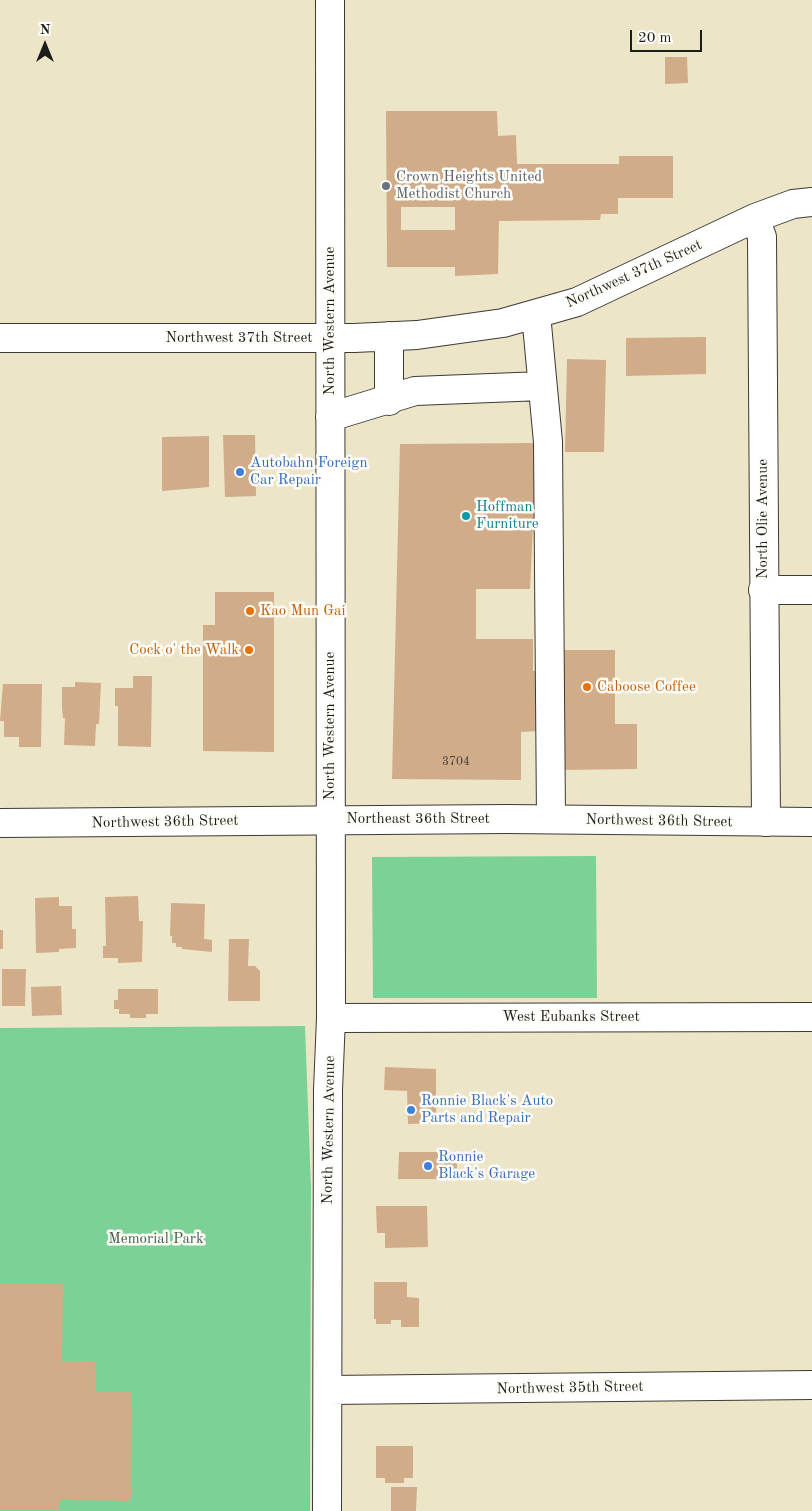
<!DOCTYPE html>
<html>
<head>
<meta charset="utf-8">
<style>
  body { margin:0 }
  #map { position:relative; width:812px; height:1511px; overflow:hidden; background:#ede5c7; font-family:"Old Standard TT",serif }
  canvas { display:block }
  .north { position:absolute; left:20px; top:20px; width:50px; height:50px; -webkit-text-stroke:4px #fdfcf7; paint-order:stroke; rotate:0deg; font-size:14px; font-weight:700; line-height:20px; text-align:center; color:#1c1c1c }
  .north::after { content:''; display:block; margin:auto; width:18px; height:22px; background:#1c1c1c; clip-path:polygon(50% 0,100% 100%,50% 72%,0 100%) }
  .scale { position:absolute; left:630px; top:30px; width:72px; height:22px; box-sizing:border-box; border:2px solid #1c1c1c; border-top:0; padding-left:6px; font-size:15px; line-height:18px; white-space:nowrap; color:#1c1c1c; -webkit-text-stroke:4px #fdfcf7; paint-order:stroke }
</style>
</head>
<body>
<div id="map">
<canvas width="812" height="1511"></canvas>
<div class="north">N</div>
<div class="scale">20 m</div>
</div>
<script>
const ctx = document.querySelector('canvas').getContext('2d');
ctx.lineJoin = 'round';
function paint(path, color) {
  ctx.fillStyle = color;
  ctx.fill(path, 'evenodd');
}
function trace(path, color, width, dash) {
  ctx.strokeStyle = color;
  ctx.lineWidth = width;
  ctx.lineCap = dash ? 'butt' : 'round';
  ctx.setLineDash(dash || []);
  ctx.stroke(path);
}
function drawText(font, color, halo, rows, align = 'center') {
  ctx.font = font + ' "Old Standard TT",serif';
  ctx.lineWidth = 5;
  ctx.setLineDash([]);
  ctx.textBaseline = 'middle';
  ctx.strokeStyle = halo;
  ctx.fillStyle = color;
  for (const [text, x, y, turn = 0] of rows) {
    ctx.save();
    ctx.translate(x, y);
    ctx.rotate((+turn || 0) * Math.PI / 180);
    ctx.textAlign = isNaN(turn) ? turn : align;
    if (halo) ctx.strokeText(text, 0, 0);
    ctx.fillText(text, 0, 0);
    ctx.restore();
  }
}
paint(new Path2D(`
  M596 856 597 998H373L372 857Z
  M305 1026 311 1188 310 1511H0V1028Z`), '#7cd296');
paint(new Path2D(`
  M665 57H687L688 83 665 84Z
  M386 111H497L498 136 516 135 517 164H619V156H673V198H618V214H601L600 220 499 221 498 274 455 276V267H387ZM401 207H455V230H401Z
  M706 337V374L626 376V338Z
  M567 359 606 360 604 452H565Z
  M223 435H255L256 496 225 497Z
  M209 436V487L162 491V437Z
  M537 443 530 589H476V639H533V671H540L538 731 521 732V780L392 779 400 444Z
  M215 592H274V752L203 751V625H215Z
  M559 650H615V724H637V769L560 770Z
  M133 676H152L151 747 118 746V706H115V688H133Z
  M75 682 101 683 99 724H96L95 746 64 745 65 718H63L62 707V687H75Z
  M3 684H42L41 747H19V737H4V721H0Z
  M138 896 139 921H143L142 962 118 963V958H103V946H106L105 897Z
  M59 897V906H72V929H76V948L59 949V952L36 953 35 898Z
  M171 903 205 904 204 939 212 940V952L182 949V947H176V943H172V936H170Z
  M0 930H3V949H0Z
  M229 939H249L248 966H255L260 971V1001H228Z
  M2 969H26L25 1006H2Z
  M61 986 62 1015 32 1016 31 987Z
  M118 989H158V1014H146V1018H130V1014H119V1009H114V1000H118Z
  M385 1067 436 1069V1123L408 1124 407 1091 384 1090Z
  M399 1152H457V1179H398Z
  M376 1206H427L428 1247 385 1248V1233H377Z
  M374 1282H407V1297L419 1298V1327H401V1320H391V1324H376V1319H374Z
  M0 1283H63L62 1361H95V1392H132L131 1501 60 1500V1510H0Z
  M376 1446H413V1478H404V1483H385V1478H376Z
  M391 1487H417L416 1511H391Z`), '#d1ac89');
const minor = new Path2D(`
  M755 218 762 237 766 822
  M536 314 548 442 551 819
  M389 336V401
  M0 338H354L417 335 503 323 577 302 755 218 793 204 812 202
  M330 417 415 391 542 386
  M763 590H812
  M331 1018 812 1017
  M328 1390 812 1385
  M327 1511 328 1090 331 1018 330 0`);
const major = new Path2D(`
  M0 823 506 819 812 822`);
trace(minor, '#3b3a36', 30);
trace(major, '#3b3a36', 30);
trace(minor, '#fff', 28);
trace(major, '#fff', 28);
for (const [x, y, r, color] of [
  [386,186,5,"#6b7280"],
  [240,472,5,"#3f7fe0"],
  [466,516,5,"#0f9aa8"],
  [250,611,5,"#e8710a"],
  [249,650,5,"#e8710a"],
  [587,687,5,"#e8710a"],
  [411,1110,5,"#3f7fe0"],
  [428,1166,5,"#3f7fe0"]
]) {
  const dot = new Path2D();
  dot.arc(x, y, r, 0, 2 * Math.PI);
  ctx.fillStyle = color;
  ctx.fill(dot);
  trace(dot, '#fdfcf7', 2);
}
drawText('12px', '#494037', null, [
  ["3704",456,762]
]);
drawText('15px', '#5b616d', '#fdfcf7', [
  ["Crown Heights United",396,177],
  ["Methodist Church",396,194]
], 'left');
drawText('15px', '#1c1c1c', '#fdfcf7', [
  ["Northwest 37th Street",634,274,-24],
  ["North Western Avenue",330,321,-90],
  ["Northwest 37th Street",239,338],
  ["North Olie Avenue",763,519,-90],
  ["North Western Avenue",330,726,-90],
  ["Northeast 36th Street",418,819],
  ["Northwest 36th Street",659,821,1],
  ["Northwest 36th Street",165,822,-1],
  ["West Eubanks Street",571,1017],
  ["North Western Avenue",329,1130,-89],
  ["Northwest 35th Street",570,1388,-1]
]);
drawText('15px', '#366cbe', '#fdfcf7', [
  ["Autobahn Foreign",250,463],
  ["Car Repair",250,480],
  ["Ronnie Black's Auto",421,1101],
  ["Parts and Repair",421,1118],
  ["Ronnie",438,1157],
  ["Black's Garage",438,1174]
], 'left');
drawText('15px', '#0d838f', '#fdfcf7', [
  ["Hoffman",476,507],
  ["Furniture",476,524]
], 'left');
drawText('15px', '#c56008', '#fdfcf7', [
  ["Kao Mun Gai",260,611],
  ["Cock o' the Walk",239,650,"right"],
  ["Caboose Coffee",597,687]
], 'left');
drawText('15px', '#3e5c47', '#fdfcf7', [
  ["Memorial Park",156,1239]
]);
</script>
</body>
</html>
